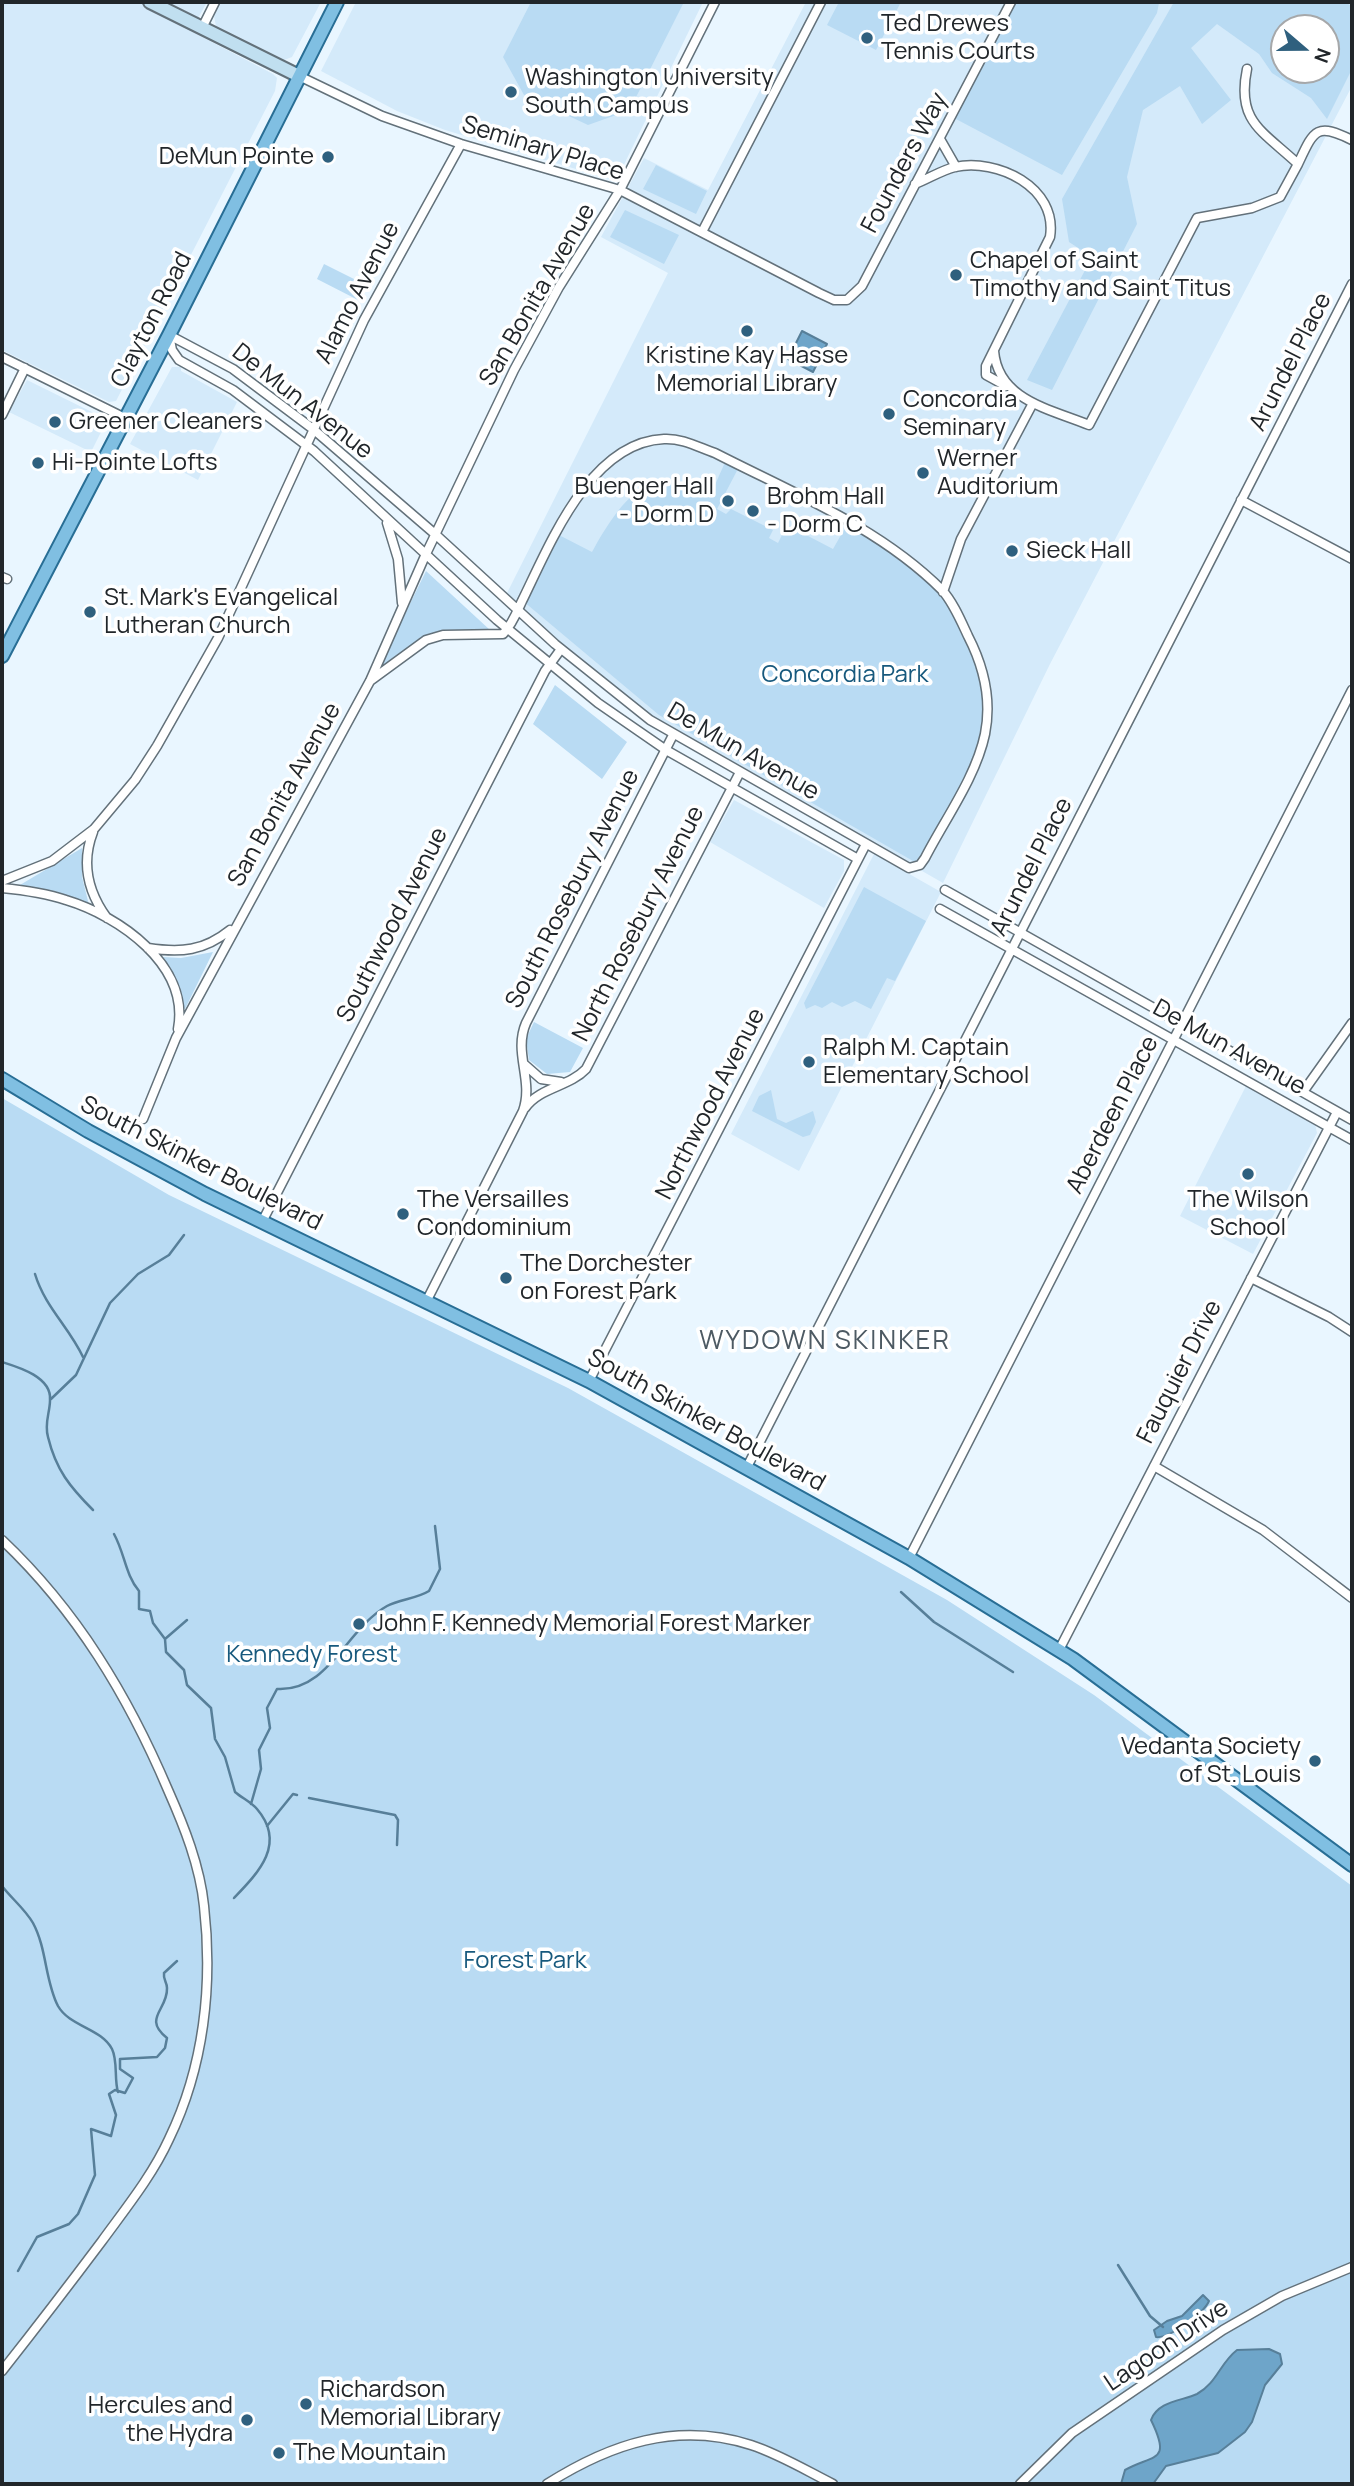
<!DOCTYPE html>
<html>
<head>
<meta charset="utf-8">
<style>
  body { margin:0 }
  #map { position:relative; width:1354px; height:2486px; overflow:hidden; background:#e9f6ff; font-family:Manrope,sans-serif }
  canvas { display:block }
  .frame { position:absolute; inset:0; border:4px solid #21262a; pointer-events:none }
  .north { position:absolute; left:1270px; top:14px; width:70px; height:70px; box-sizing:border-box; background:#fff; border:2px solid #a6a8aa; border-radius:50%; rotate:110deg; font-size:19px; font-weight:700; line-height:28px; text-align:center; color:#21262a }
  .north::after { content:''; display:block; margin:auto; width:24px; height:32px; background:#2f607e; clip-path:polygon(50% 0,100% 100%,50% 72%,0 100%) }
</style>
</head>
<body>
<div id="map">
<canvas width="1354" height="2486"></canvas>
<div class="frame"></div>
<div class="north">N</div>
</div>
<script>
const ctx = document.querySelector('canvas').getContext('2d');
ctx.lineJoin = 'round';
function paint(path, color) {
  ctx.fillStyle = color;
  ctx.fill(path, 'evenodd');
}
function trace(path, color, width, dash) {
  ctx.strokeStyle = color;
  ctx.lineWidth = width;
  ctx.lineCap = dash ? 'butt' : 'round';
  ctx.setLineDash(dash || []);
  ctx.stroke(path);
}
function drawText(font, color, halo, rows, align = 'center') {
  ctx.font = font + ' Manrope,sans-serif';
  ctx.lineWidth = 7;
  ctx.setLineDash([]);
  ctx.textBaseline = 'middle';
  ctx.strokeStyle = halo;
  ctx.fillStyle = color;
  for (const [text, x, y, turn = 0] of rows) {
    ctx.save();
    ctx.translate(x, y);
    ctx.rotate((+turn || 0) * Math.PI / 180);
    ctx.textAlign = isNaN(turn) ? turn : align;
    if (halo) ctx.strokeText(text, 0, 0);
    ctx.fillText(text, 0, 0);
    ctx.restore();
  }
}
paint(new Path2D(`
  M2 2H207L191 31 273 74 277 78 275 91 116 401 109 402 2 350Z
  M221 2H321L292 57 284 60 216 26 214 16Z
  M356 2H703L616 181 445 130 397 111 321 71Z
  M806 2H1352V86L1050 664 943 883 655 718 619 692 506 595 668 273 601 237 644 158 708 190ZM1284 28H1326V70H1284Z
  M172 367H181V371L237 402 198 480 130 444Z
  M27 380 102 417 104 426 91 452 9 412Z
  M734 800 844 860V871L824 908 710 842Z
  M874 854 941 892 799 1171 731 1134Z
  M1246 1086 1315 1124 1317 1133 1253 1254 1180 1216Z`), '#d4eafa');
paint(new Path2D(`
  M531 2H684L626 117 619 114 588 125 524 95 503 57Z
  M839 2H901L876 50 827 25Z
  M1014 2 1159 3 1157 13 1062 175 954 118Z
  M1174 2H1344L1352 6V69L1327 119 1311 98 1272 73 1259 54 1217 24 1191 48 1231 100 1202 124 1180 86 1143 110 1127 177 1137 224 1052 390 1027 380 1092 257 1069 242 1062 199ZM1326 28V70H1284V28Z
  M656 165 707 191 696 214 643 189Z
  M625 210 679 235 664 264 610 237Z
  M324 264 368 286 360 301 317 279Z
  M727 458 740 465 717 509 726 514 731 509 773 530 769 538 778 543 787 525 833 549 849 521 934 584 958 616 988 691 980 751 920 865 659 715 523 601 557 534 592 552C607 525 633 478 671 480 682 481 692 487 702 491L706 483 714 487Z
  M426 571 490 630 416 643 377 671Z
  M555 685 627 742 602 779 533 724Z
  M82 848V877L89 905 20 885Z
  M864 887 926 921 895 981 887 978 871 1009 855 1001 842 1007 832 1002 822 1008 815 1005 806 1009 804 1003Z
  M213 952 185 1009 183 1008 176 979 163 957 181 958Z
  M534 1022 583 1048 570 1072 547 1074 529 1060 526 1039Z
  M771 1090 777 1119 786 1123 813 1111 816 1122 810 1135 803 1137 752 1111 759 1096Z
  M2 1098 169 1195 568 1388 947 1600 1094 1695 1352 1886V2484H2Z`), '#b9dbf3');
const water = new Path2D(`
  M802 331 827 344 813 372 788 359Z
  M1203 2295 1209 2301C1204 2313 1169 2339 1156 2337L1154 2330 1167 2321 1182 2316Z
  M1269 2349 1280 2354 1282 2364 1265 2385 1252 2422 1245 2432 1218 2453 1166 2466 1153 2484H1121L1125 2470C1154 2454 1172 2463 1151 2420 1158 2401 1182 2401 1197 2394 1217 2383 1220 2363 1237 2350Z`);
paint(water, '#6ea5c9');
trace(water, '#577f99', 2);
trace(new Path2D(`
  M35 1274C45 1307 69 1327 83 1357
  M2 1362C18 1367 52 1377 50 1400 50 1413 44 1423 48 1437 56 1470 70 1487 93 1510
  M51 1399 76 1375 110 1303 138 1274 169 1255 184 1235
  M114 1534C125 1554 125 1574 139 1591V1609L150 1611 153 1623 165 1639 166 1652 184 1670 187 1685 211 1708 215 1739 225 1757 235 1792C242 1798 251 1802 257 1809 287 1844 258 1873 234 1898
  M901 1592 934 1622 1013 1672
  M165 1639 187 1620
  M309 1798 395 1815 398 1820 397 1845
  M251 1804 261 1769 259 1750 270 1728 267 1708 277 1689C329 1692 346 1629 387 1606 400 1599 416 1599 429 1591L440 1569 435 1526
  M267 1826 293 1794 297 1795
  M2 1886C11 1898 25 1909 33 1923 47 1949 45 1981 58 2006 70 2027 101 2028 112 2049 118 2061 114 2079 118 2092
  M1118 2265 1150 2316 1163 2327
  M18 2271 37 2237 69 2224 78 2214 95 2175 91 2129 111 2136 116 2115 109 2094 115 2090 125 2093 133 2078 120 2069V2059L157 2057 165 2048 167 2038C142 2018 168 2010 167 1988 167 1982 163 1980 164 1973L177 1961`), '#577f99', 2.5);
const street = new Path2D(`
  M202 28 215 2
  M1247 69C1236 122 1263 131 1298 164 1314 130 1316 122 1352 140
  M299 76 382 116 461 144 620 190 819 293 834 300H847L862 286 1011 2
  M940 139 956 167
  M915 184C928 179 942 170 955 167 997 158 1058 187 1050 237L986 366V375L1006 386
  M702 232 821 2
  M169 335 233 369 313 429 435 534 555 644 650 720 909 868 920 865 925 858C945 819 976 777 985 734 992 699 984 667 968 636 961 621 953 602 942 590 879 527 793 493 715 453 698 447 682 438 664 439 590 442 550 544 522 601 517 612 512 625 503 634L443 635 426 640 370 681
  M169 335 172 350 179 360 233 390 314 451 497 620 598 703 666 750 858 859
  M994 351C998 400 1050 409 1089 425L1197 218 1252 208 1280 197 1298 164
  M2 357 125 418
  M2 415 25 368
  M1241 500 1352 559
  M387 523 398 559 402 603
  M2 577 7 579
  M943 592 961 539 1033 403
  M93 832C81 863 88 892 107 918
  M2 881 52 861 94 829 135 780 157 746 218 638 364 320 461 144
  M2 888C23 890 45 893 66 900 119 916 190 965 178 1029
  M945 890 1352 1120
  M940 909 1352 1140
  M148 948C181 953 204 951 230 930
  M524 1064 541 1079 561 1082
  M1303 1092 1352 1023
  M525 1108C540 1087 569 1087 586 1069L739 774
  M143 1119 176 1038 370 681 425 556 514 370 559 287 620 190 715 2
  M262 1222 545 671 561 649
  M1251 1278 1329 1317 1352 1332
  M427 1300 523 1111C534 1080 513 1053 526 1023L673 735
  M589 1381 866 844
  M1154 1466 1263 1530 1352 1598
  M747 1467 1352 284
  M2 1540C77 1611 128 1696 168 1790 184 1826 200 1866 204 1906 213 1985 204 2067 169 2139 152 2176 126 2208 102 2241 69 2285 36 2328 2 2371
  M909 1558 1352 690
  M1059 1650 1337 1112
  M547 2484C610 2444 677 2421 751 2445 779 2454 807 2471 833 2484
  M1020 2484 1072 2433 1223 2330 1282 2296 1352 2267`);
const secondary = new Path2D(`
  M150 2 299 76`);
const primary = new Path2D(`
  M2 656 169 335 337 2
  M2 1079 88 1131 205 1194 589 1381 909 1558 1073 1659 1352 1865`);
trace(street, '#63717a', 11);
trace(secondary, '#63717a', 16);
trace(primary, '#286e95', 16);
trace(street, '#fff', 8);
trace(secondary, '#c0dff0', 12);
trace(primary, '#80bfe2', 12);
for (const [x, y, r, color] of [
  [867,38,7,"#2f607e"],
  [511,92,7,"#2f607e"],
  [328,157,7,"#2f607e"],
  [956,275,7,"#2f607e"],
  [747,331,7,"#2f607e"],
  [889,414,7,"#2f607e"],
  [55,422,7,"#2f607e"],
  [38,463,7,"#2f607e"],
  [923,473,7,"#2f607e"],
  [728,501,7,"#2f607e"],
  [753,511,7,"#2f607e"],
  [1012,551,7,"#2f607e"],
  [90,612,7,"#2f607e"],
  [809,1062,7,"#2f607e"],
  [1248,1174,7,"#2f607e"],
  [403,1214,7,"#2f607e"],
  [506,1278,7,"#2f607e"],
  [359,1624,7,"#2f607e"],
  [1315,1761,7,"#2f607e"],
  [306,2404,7,"#2f607e"],
  [247,2420,7,"#2f607e"],
  [279,2453,7,"#2f607e"]
]) {
  const dot = new Path2D();
  dot.arc(x, y, r, 0, 2 * Math.PI);
  ctx.fillStyle = color;
  ctx.fill(dot);
  trace(dot, '#fff', 2.5);
}
drawText('24px', '#21262a', '#fff', [
  ["Ted Drewes",881,24],
  ["Tennis Courts",881,52],
  ["Washington University",525,78],
  ["South Campus",525,106],
  ["DeMun Pointe",314,157,"right"],
  ["Chapel of Saint",970,261],
  ["Timothy and Saint Titus",970,289],
  ["Kristine Kay Hasse",747,356,"center"],
  ["Memorial Library",747,384,"center"],
  ["Concordia",903,400],
  ["Seminary",903,428],
  ["Greener Cleaners",69,422],
  ["Werner",937,459],
  ["Auditorium",937,487],
  ["Hi-Pointe Lofts",52,463],
  ["Buenger Hall",714,487,"right"],
  ["- Dorm D",714,515,"right"],
  ["Brohm Hall",767,497],
  ["- Dorm C",767,525],
  ["Sieck Hall",1026,551],
  ["St. Mark's Evangelical",104,598],
  ["Lutheran Church",104,626],
  ["Ralph M. Captain",823,1048],
  ["Elementary School",823,1076],
  ["The Versailles",417,1200],
  ["Condominium",417,1228],
  ["The Wilson",1248,1200,"center"],
  ["School",1248,1228,"center"],
  ["The Dorchester",520,1264],
  ["on Forest Park",520,1292],
  ["John F. Kennedy Memorial Forest Marker",373,1624],
  ["Vedanta Society",1301,1747,"right"],
  ["of St. Louis",1301,1775,"right"],
  ["Richardson",320,2390],
  ["Memorial Library",320,2418],
  ["Hercules and",233,2406,"right"],
  ["the Hydra",233,2434,"right"],
  ["The Mountain",293,2453]
], 'left');
drawText('24px', '#21262a', '#fff', [
  ["Seminary Place",543,149,17],
  ["Founders Way",905,163,-62],
  ["Alamo Avenue",358,293,-63],
  ["San Bonita Avenue",538,295,-60],
  ["Clayton Road",152,320,-63],
  ["Arundel Place",1291,362,-63],
  ["De Mun Avenue",302,402,38],
  ["De Mun Avenue",743,752,30],
  ["San Bonita Avenue",285,795,-61],
  ["Arundel Place",1032,867,-63],
  ["South Rosebury Avenue",573,889,-63],
  ["North Rosebury Avenue",639,924,-63],
  ["Southwood Avenue",393,925,-63],
  ["De Mun Avenue",1229,1048,29],
  ["Northwood Avenue",711,1104,-63],
  ["Aberdeen Place",1113,1115,-63],
  ["South Skinker Boulevard",201,1164,27],
  ["Fauquier Drive",1180,1372,-63],
  ["South Skinker Boulevard",706,1421,29],
  ["Lagoon Drive",1167,2346,-34]
]);
drawText('24px', '#17597d', '#fff', [
  ["Concordia Park",845,675],
  ["Kennedy Forest",312,1655],
  ["Forest Park",525,1961]
]);
ctx.letterSpacing = '2px';
drawText('26px', '#4d5a63', '#fff', [
  ["WYDOWN SKINKER",825,1342]
]);
ctx.letterSpacing = '0px';
</script>
</body>
</html>
